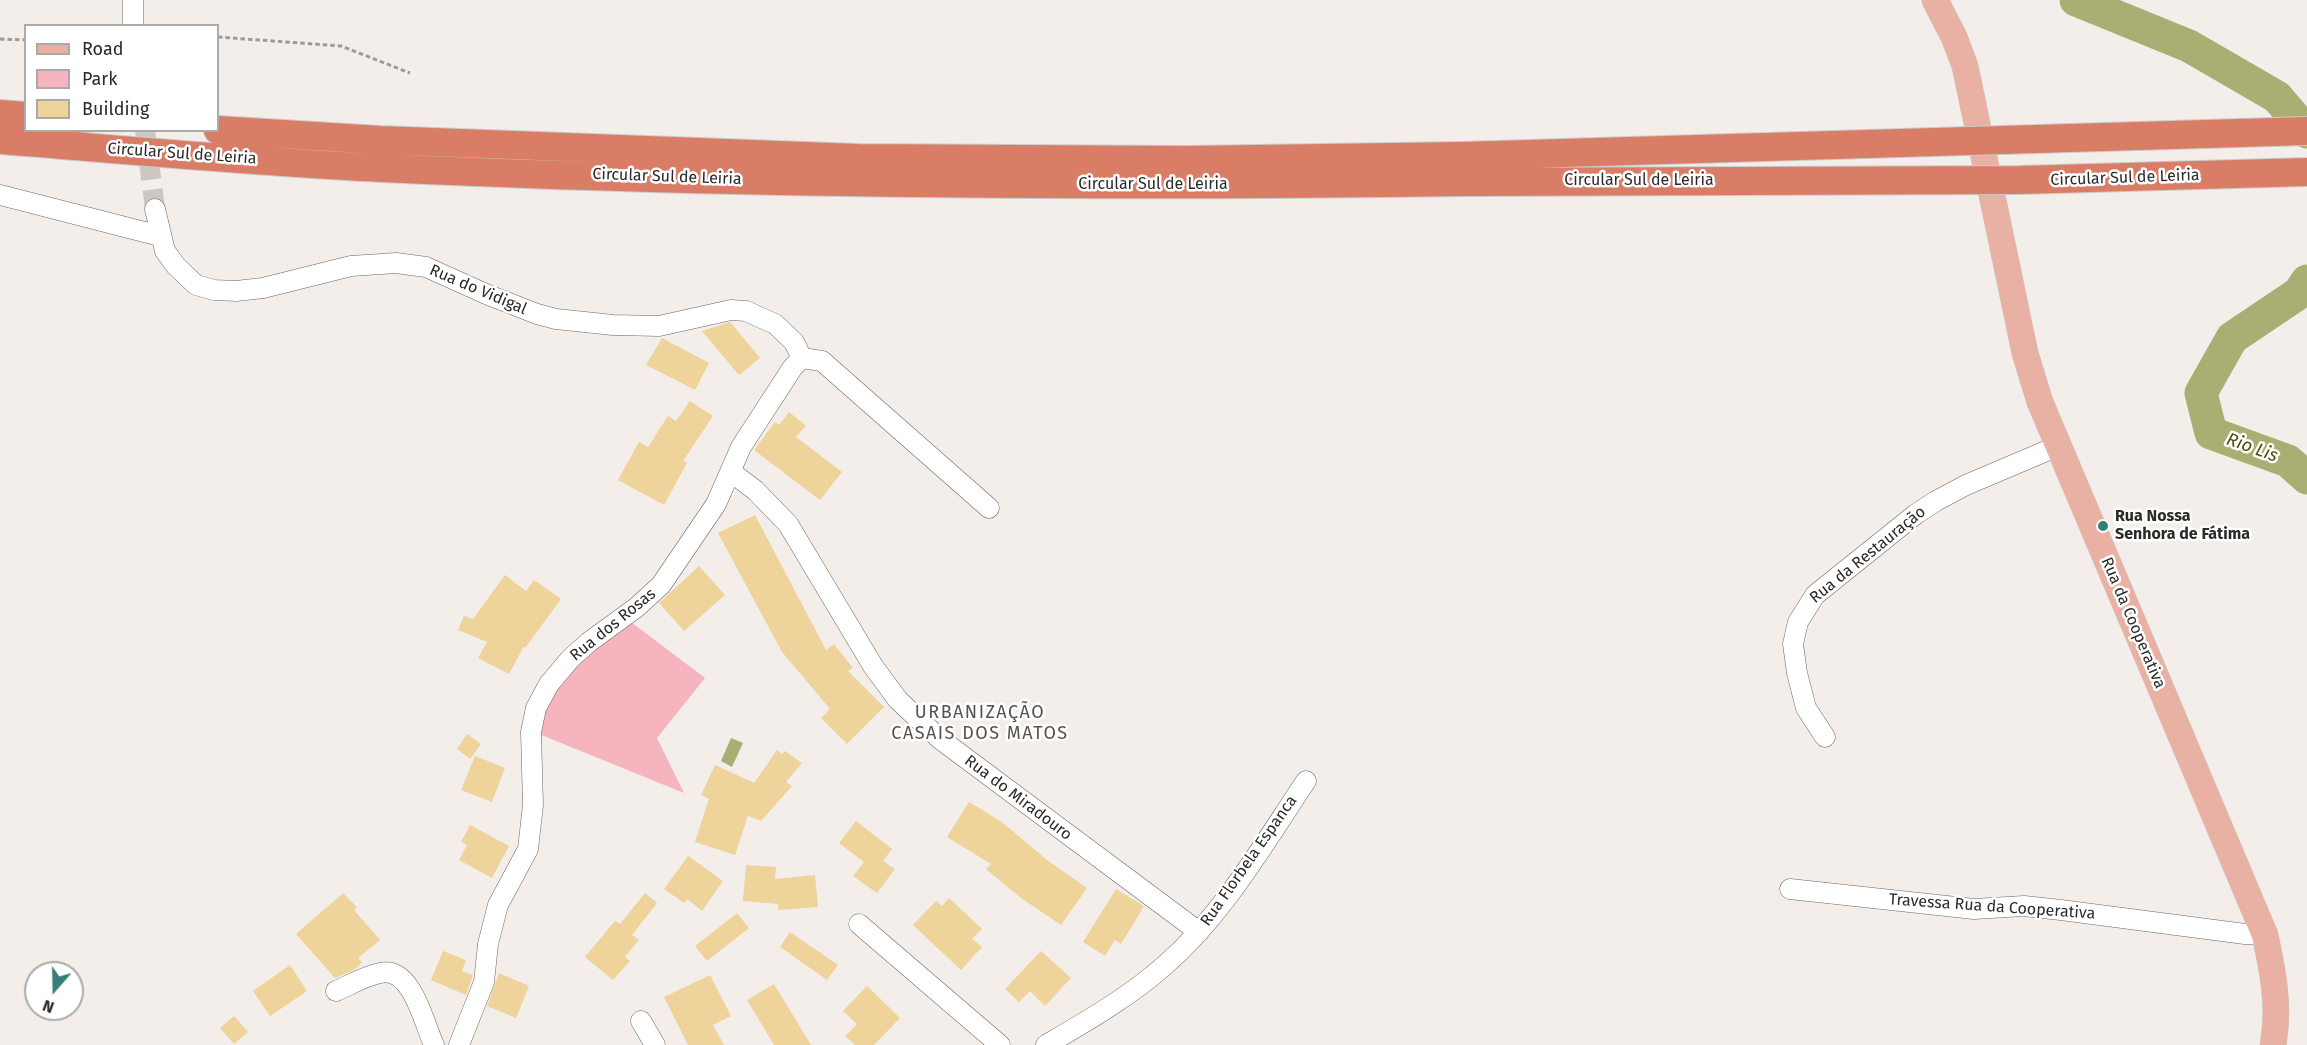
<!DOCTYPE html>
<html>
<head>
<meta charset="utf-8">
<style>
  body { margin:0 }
  #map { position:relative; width:2307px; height:1045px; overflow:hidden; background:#f3eeea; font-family:"Fira Sans",sans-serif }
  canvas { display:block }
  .legend { position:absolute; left:24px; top:24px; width:195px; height:108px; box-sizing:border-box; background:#fff; border:2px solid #abaaa9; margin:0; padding:8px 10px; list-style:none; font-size:18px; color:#2c2a29 }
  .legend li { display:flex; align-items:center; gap:12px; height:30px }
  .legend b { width:30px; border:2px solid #abaaa9 }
  .north { position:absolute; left:24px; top:961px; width:60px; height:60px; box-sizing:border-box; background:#fff; border:2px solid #abaaa9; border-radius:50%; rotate:200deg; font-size:16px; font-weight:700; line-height:24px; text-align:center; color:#2c2a29 }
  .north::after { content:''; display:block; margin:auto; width:21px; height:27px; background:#387f79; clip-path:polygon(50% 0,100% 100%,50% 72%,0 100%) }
</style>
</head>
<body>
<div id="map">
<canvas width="2307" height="1045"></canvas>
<ul class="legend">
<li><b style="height:8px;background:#e8b1a3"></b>Road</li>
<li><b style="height:16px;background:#f5b4be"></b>Park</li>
<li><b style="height:16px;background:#eed39a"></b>Building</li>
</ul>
<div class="north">N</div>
</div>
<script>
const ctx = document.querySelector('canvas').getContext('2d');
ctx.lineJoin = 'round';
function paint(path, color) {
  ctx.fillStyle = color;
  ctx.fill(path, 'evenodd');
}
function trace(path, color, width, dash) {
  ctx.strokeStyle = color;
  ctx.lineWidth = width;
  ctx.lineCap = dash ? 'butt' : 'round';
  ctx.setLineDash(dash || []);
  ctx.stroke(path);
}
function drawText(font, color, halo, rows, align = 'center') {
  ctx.font = font + ' "Fira Sans",sans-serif';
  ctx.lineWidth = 5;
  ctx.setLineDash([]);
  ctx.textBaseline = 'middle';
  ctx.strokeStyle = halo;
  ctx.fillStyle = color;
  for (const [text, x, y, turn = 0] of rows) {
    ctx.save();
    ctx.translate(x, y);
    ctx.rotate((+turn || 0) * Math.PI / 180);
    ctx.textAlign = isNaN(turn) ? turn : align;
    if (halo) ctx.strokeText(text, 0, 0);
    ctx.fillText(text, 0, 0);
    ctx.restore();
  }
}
paint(new Path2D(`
  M627 619 705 678 657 738 684 793 534 732 552 685Z`), '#f5b4be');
paint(new Path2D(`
  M731 738 743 743 732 767 721 761Z`), '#abae73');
trace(new Path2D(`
  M2076 0 2189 46 2277 97 2307 132
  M2307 281 2299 293 2232 338 2201 393 2211 433 2288 461 2307 478`), '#abae73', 33);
paint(new Path2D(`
  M730 322 760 358 739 375 702 331Z
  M662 338 709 363 695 390 646 365Z
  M690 401 713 416 683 461 687 463 664 505 618 480 639 442 648 447 668 416 676 421Z
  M789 412 806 426 796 437 842 472 820 500 754 450 775 422 779 425Z
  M755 515 826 650 834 644 853 668 848 671 884 707 847 744 821 718 830 709 782 652 718 533Z
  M699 566 725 595 684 631 659 603Z
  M505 575 526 591 534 580 561 599 525 648 524 646 509 674 478 658 487 642 458 630 464 616 473 619Z
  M467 734 481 744 470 759 457 749Z
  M777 750 782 754 785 751 802 763 786 782 792 786 761 821 748 816 735 855 695 842 709 799 701 795 715 765 754 783Z
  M475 756 505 768 492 802 461 790Z
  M969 802 1002 822 1047 860 1087 888 1061 925 1021 898 986 869 991 864 947 837Z
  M856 821 892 849 883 861 895 869 877 893 853 876 864 862 839 843Z
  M470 825 509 846 492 878 459 860 467 845 461 842Z
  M688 856 723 881 702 911 687 899 684 903 664 889Z
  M746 865 776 867 775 879 815 875 818 907 778 910V904L743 901Z
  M1116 889 1144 906 1121 944 1115 940 1105 956 1083 942Z
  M343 893 357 907 354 910 380 940 358 958 362 962 354 970 335 978 296 934Z
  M645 893 657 903 632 935 639 940 625 957 630 961 613 980 585 957 615 921 620 924Z
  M949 898 982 929 972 939 982 947 961 970 913 925 936 901 942 906Z
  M737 913 749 928 707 961 695 946Z
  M790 932 838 965 827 980 780 947Z
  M443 951 466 960 462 971 473 975 466 995 431 980Z
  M1041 951 1071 978 1045 1006 1030 991 1019 1002 1005 989Z
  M290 965 307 991 270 1016 253 991Z
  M499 973 529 986 516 1018 487 1006Z
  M710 975 731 1016 713 1025 724 1045H688L664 997Z
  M774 984 811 1045H774L747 1000Z
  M867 986 900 1018 874 1045H855L845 1036 857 1024 843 1011Z
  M234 1016 248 1032 234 1044 220 1028Z`), '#eed39a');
trace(new Path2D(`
  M145 130 155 209`), '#cbc7c3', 20, [20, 10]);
const minor = new Path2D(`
  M133 0V26
  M0 195 160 236
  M155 209 165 251 176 266 196 285 214 290 236 291 263 288 351 266 396 263 426 267 486 294 537 314 556 319 613 325 659 326 731 310 746 311 775 324 794 342 802 358
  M731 472 755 490 788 524 873 666 898 700 940 739 1199 932
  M1825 737 1806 708 1797 673 1793 644 1798 622 1815 595 1916 514 1936 501 1966 485 2058 446
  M1790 889 1974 909 2024 906 2061 910 2245 934 2265 935
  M859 924 1000 1045
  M336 991C350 985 365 976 380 973 412 965 424 1024 434 1045
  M641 1021 655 1045
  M459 1045 484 982 488 944 498 905 528 849 533 805 531 732 536 708 549 684 571 658 589 642 637 607 661 585 716 504 741 447 793 367 802 358 822 361 989 508
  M1046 1045C1087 1021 1129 997 1164 966 1223 915 1263 845 1306 781`);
const major = new Path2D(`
  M1935 0 1954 37 1965 66 2025 353 2040 402 2265 935C2273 972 2280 1007 2273 1045`);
const highway = new Path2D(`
  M0 114 26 116
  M218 130 380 140 858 158 1186 160 1461 156
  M0 140C127 150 255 162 382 168 743 185 1104 187 1466 182`);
trace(minor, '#6a6662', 21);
trace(major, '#ccc', 27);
trace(highway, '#ccc', 30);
trace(new Path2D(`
  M218 37 341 46 410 73
  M0 39 26 40`), '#9e9a97', 3, [4.5, 3]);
trace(minor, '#fff', 20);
trace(major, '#e8b1a3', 26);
trace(highway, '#d97d66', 28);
const highwayBridge = new Path2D(`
  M1461 156 2307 131
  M1466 182 2019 180 2307 172`);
trace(highwayBridge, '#ccc', 30, []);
trace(highwayBridge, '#d97d66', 28);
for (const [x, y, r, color] of [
  [2103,526,6,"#387f79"]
]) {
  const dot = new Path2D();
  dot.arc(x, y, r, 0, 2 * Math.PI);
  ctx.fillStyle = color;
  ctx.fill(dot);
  trace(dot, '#fff', 2);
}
drawText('16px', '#2c2a29', '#fff', [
  ["Circular Sul de Leiria",182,154,4],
  ["Circular Sul de Leiria",667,177,2],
  ["Circular Sul de Leiria",2125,178,-2],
  ["Circular Sul de Leiria",1639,181],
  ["Circular Sul de Leiria",1153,185],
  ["Rua do Vidigal",478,290,23],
  ["Rua da Restauração",1868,555,-39],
  ["Rua da Cooperativa",2133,623,67],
  ["Rua dos Rosas",613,625,-39],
  ["Rua do Miradouro",1018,798,37],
  ["Rua Florbela Espanca",1249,861,-55],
  ["Travessa Rua da Cooperativa",1992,907,4]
]);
drawText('bold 16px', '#2c2a29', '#fff', [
  ["Rua Nossa",2115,517],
  ["Senhora de Fátima",2115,535]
], 'left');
drawText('italic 18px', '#4c4e04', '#fff', [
  ["Rio Lis",2252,448,20]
]);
ctx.letterSpacing = '1.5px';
drawText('18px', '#56524f', '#fff', [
  ["URBANIZAÇÃO",980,713],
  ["CASAIS DOS MATOS",980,734]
]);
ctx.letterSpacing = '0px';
</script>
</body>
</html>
